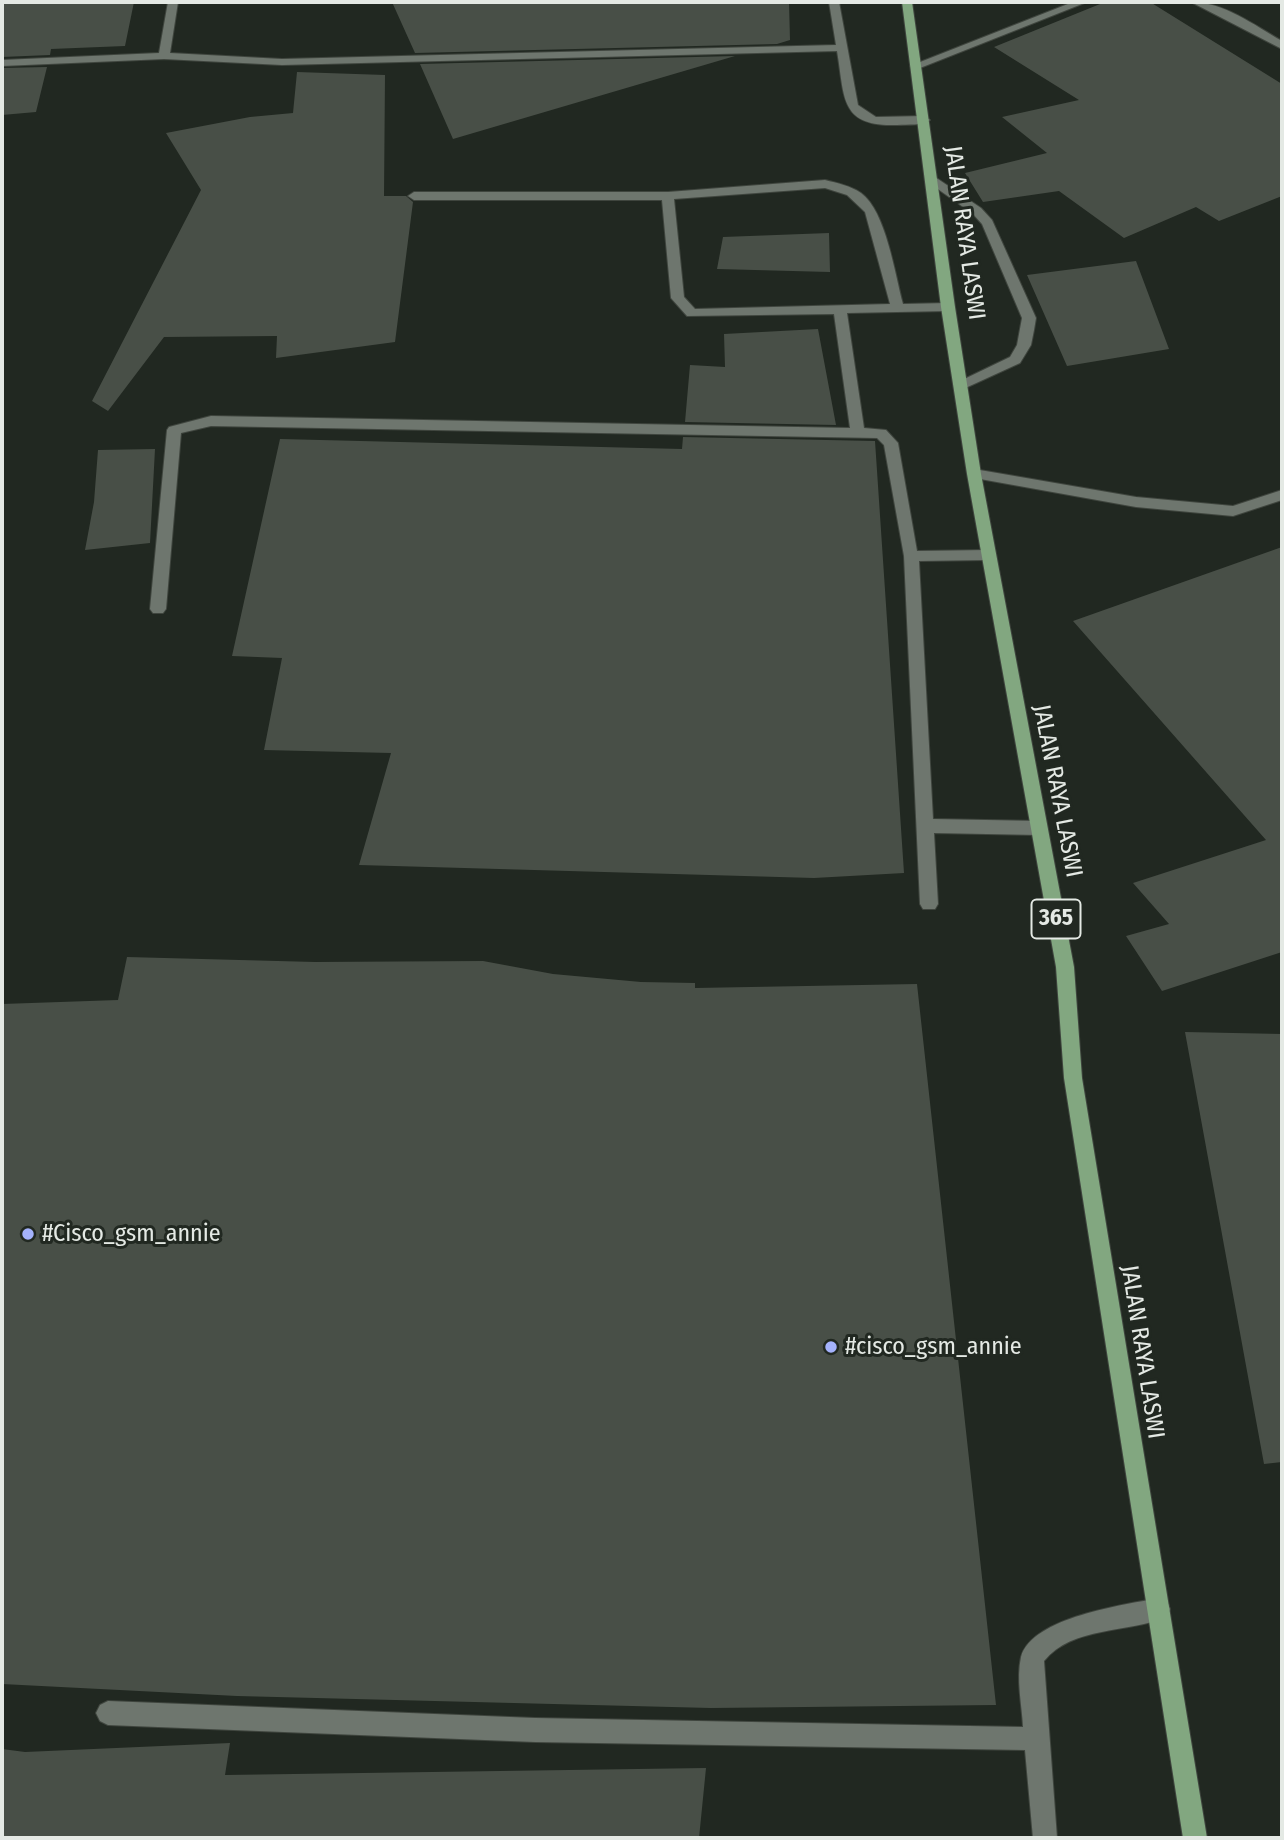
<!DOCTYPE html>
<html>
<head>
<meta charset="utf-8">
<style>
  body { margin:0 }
  #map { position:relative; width:1284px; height:1840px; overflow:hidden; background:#212821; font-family:"Fira Sans Condensed",sans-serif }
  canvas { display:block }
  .frame { position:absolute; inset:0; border:4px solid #e4e9e4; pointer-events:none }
</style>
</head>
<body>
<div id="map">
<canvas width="1284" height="1840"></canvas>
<div class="frame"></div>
</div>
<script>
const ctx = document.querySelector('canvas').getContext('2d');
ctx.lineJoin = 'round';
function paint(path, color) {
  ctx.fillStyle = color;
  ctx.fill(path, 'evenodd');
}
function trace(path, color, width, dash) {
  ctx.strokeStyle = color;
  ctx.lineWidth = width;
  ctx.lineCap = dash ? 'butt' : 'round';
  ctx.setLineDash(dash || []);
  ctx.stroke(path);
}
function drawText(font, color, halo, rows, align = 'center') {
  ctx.font = font + ' "Fira Sans Condensed",sans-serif';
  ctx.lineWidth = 6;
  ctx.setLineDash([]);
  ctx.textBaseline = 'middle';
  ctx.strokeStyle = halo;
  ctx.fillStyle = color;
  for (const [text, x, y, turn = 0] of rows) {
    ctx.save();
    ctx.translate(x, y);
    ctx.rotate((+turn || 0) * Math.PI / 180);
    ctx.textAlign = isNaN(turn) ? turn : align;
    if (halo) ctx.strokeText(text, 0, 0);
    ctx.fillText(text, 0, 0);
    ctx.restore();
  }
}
paint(new Path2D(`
  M2 2H134L125 46 51 49 50 55 2 57Z
  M392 2H789L790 40 777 44 415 53Z
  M1105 2H1150L1282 84V196L1219 221 1196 207 1124 238 1059 191 983 202 965 173 1047 153 1002 117 1079 100 994 47Z
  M735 56 453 139 420 64Z
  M47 67 36 112 2 115V68Z
  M297 72 385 75 384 196H406L413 202 395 342 276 358 277 336 164 337 108 411 92 401 201 190 166 133 250 117 293 113Z
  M829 233 830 272 717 269 723 237Z
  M1136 261 1169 349 1067 366 1027 275Z
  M818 329 836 425 685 422 690 365 725 367 724 334Z
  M683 437 875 441 904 873 814 878 359 865 391 753 264 750 282 658 232 656 280 439 682 449Z
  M155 449 150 543 85 550 94 502 98 450Z
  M1282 547V952L1162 991 1126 936 1169 924 1133 883 1266 840 1073 621Z
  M127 957 315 962 483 961 553 974 641 982 695 983V988L917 984 996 1705 711 1708 237 1696 2 1684V1004L118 1000Z
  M1185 1032 1282 1034V1462L1264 1464Z
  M230 1743 225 1775 706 1768 699 1838H2V1749L25 1752Z`), '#484f47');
const minor = new Path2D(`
  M168 2H178L170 53 282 59 836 45 829 2H839L858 105 876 117 924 116 930 120C922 126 908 124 897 125 839 127 845 97 837 51L282 65 164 59 2 66V60L159 53Z
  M1073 2H1087L920 68 910 66Z
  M1191 2C1224 2 1254 25 1282 41V49Z
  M932 175 981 208 992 220 1036 318 1034 330 1031 345 1020 363 961 390 956 389V383L1010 357 1017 345 1022 318 982 224 973 214 928 182 926 179Z
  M825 180C837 183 851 186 861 193 886 211 895 275 903 304L948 303 955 307 948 311 847 313 864 428 886 430 898 443 917 551 988 550 995 555 988 560 919 561 933 819 1039 821 1045 823 1047 828 1045 833 1039 835 934 833 938 904 935 909H923L920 904 904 556 884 445 877 438 211 426 181 433 166 609 163 613H153L150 609 167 430 169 427 211 416 850 428 834 314 687 316 671 298 662 200H414L408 196 414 192H668ZM825 188 847 195 865 212 890 304 695 309 684 297 674 199Z
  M974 469 1136 497 1233 506 1282 490V500L1233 516 1136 507 969 477V471Z
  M1159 1598 1167 1601 1170 1609 1167 1617C1129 1633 1072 1626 1044 1661L1057 1838H1033L1025 1750 535 1742 108 1725 100 1721 96 1713 100 1705 108 1701 535 1718 1023 1727C1022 1706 1016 1679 1021 1657 1032 1617 1124 1605 1159 1598Z`);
const major = new Path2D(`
  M902 2H912L955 307 981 474 1074 967 1082 1078 1207 1838H1183L1064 1078 1056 967 967 474 941 307Z`);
trace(minor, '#3f453e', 2);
trace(major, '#3f453e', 2);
paint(minor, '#6e766e');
paint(major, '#82a780');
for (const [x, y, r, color] of [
  [28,1234,7,"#a4b2fc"],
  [831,1347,7,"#a4b2fc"]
]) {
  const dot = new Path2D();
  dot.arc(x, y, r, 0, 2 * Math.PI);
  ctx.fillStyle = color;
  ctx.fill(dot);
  trace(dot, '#212821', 2.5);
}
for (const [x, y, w] of [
  [1056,919,49]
]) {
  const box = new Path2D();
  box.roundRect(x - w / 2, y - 19.5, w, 39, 5);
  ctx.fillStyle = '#212821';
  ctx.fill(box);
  trace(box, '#e4e9e4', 2);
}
drawText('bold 23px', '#e4e9e4', null, [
  ["365",1056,919]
]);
drawText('24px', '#e4e9e4', '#212821', [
  ["JALAN RAYA LASWI",964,233,82],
  ["JALAN RAYA LASWI",1057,791,79],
  ["JALAN RAYA LASWI",1142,1352,81]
]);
drawText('24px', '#e4e9e4', '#212821', [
  ["#Cisco_gsm_annie",42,1234],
  ["#cisco_gsm_annie",845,1347]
], 'left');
</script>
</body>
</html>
